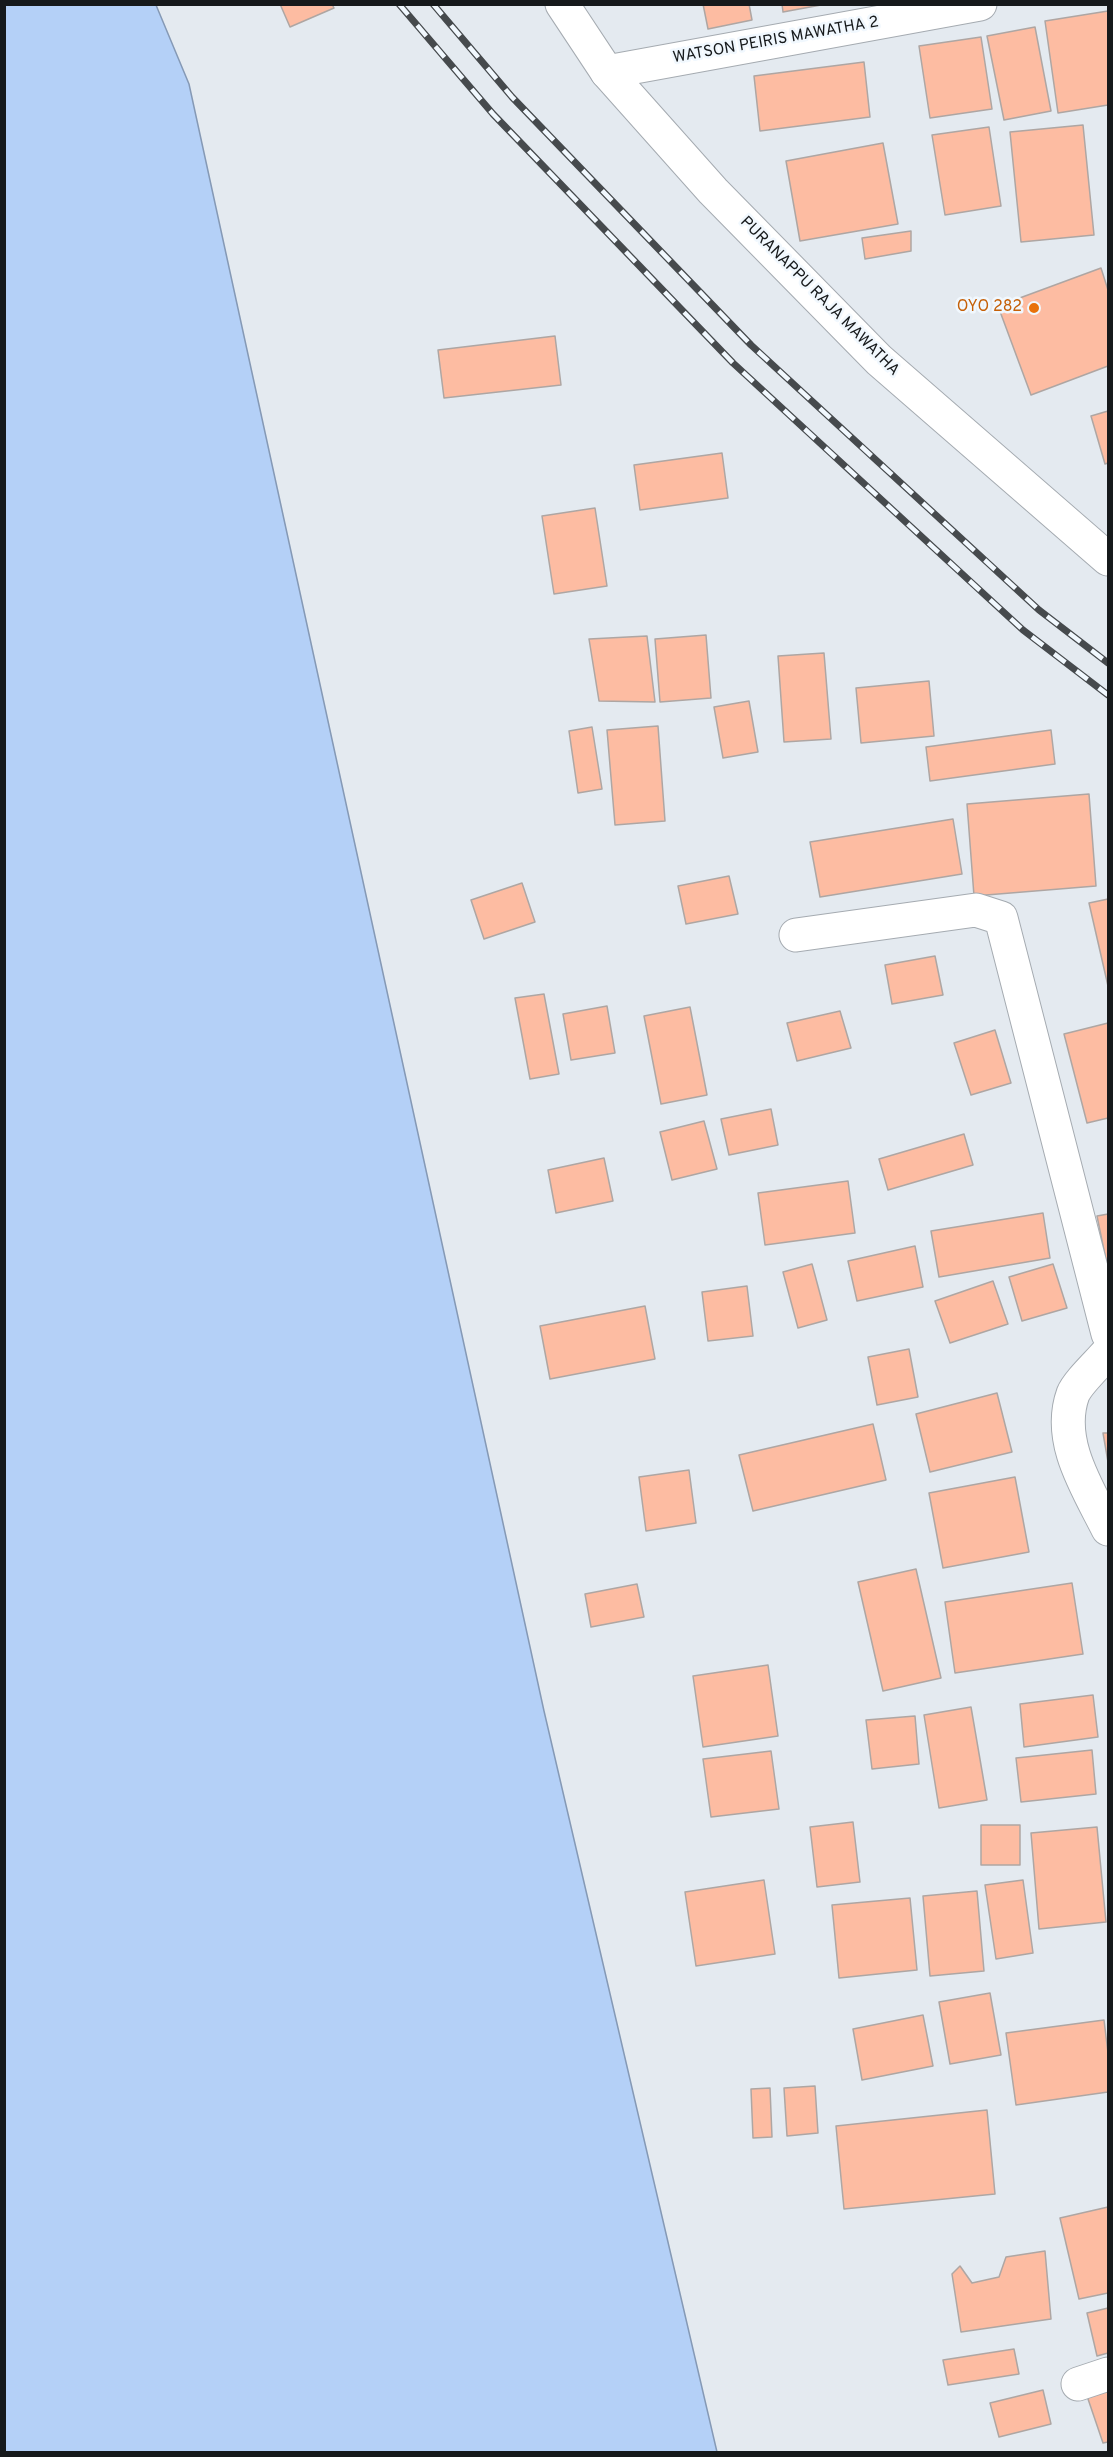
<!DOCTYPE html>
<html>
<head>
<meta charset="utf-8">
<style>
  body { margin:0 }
  #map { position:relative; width:1113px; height:2457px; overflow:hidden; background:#e4eaf0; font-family:Overpass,sans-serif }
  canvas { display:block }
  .frame { position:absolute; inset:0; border:6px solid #16191b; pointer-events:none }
</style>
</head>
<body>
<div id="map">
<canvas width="1113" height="2457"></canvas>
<div class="frame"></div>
</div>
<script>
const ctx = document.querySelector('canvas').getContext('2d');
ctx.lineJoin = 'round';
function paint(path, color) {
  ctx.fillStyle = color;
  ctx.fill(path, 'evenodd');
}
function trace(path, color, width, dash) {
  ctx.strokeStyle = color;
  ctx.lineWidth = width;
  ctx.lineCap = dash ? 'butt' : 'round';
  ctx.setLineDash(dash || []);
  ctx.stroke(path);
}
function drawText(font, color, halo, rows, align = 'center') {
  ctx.font = font + ' Overpass,sans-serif';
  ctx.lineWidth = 5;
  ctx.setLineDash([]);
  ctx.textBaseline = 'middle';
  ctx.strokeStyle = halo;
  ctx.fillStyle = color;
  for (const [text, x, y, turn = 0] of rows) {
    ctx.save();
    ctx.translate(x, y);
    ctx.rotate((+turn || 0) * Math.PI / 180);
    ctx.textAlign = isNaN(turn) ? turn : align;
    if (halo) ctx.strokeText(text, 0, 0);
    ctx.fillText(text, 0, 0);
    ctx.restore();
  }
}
const water = new Path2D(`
  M5 4 156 5 189 84 544 1711 717 2452H5Z`);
paint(water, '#b4d0f7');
trace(water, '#8599b5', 1.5);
const building = new Path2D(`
  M280 4H332L334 8 290 27Z
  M703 4H749L752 20 708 29Z
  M782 4H821V5L783 12Z
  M1108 11V105L1058 113 1045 21Z
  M1035 27 1051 111 1004 120 987 36Z
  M981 37 992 109 930 118 919 46Z
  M864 62 870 117 760 131 754 76Z
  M1083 125 1094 235 1021 242 1010 132Z
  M989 127 1001 206 945 215 932 135Z
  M883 143 898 224 800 241 786 161Z
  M911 231V251L865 259 862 238Z
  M1101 268 1108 290V366L1031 395 998 306Z
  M555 336 561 385 444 398 438 350Z
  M1108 411V463L1105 464 1091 416Z
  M722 453 728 498 640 510 634 465Z
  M595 508 607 586 554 594 542 516Z
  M706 635 711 698 660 702 655 639Z
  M647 636 655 702 599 701 589 639Z
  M824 653 831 739 784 742 778 656Z
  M929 681 934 736 861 743 856 688Z
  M749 701 758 752 723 758 714 707Z
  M658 726 665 821 615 825 607 730Z
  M592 727 602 789 578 793 569 731Z
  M1051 730 1055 764 930 781 926 747Z
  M1089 794 1096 886 974 896 967 804Z
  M953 819 962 874 820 897 810 842Z
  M729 876 738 914 686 924 678 886Z
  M522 883 535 922 484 939 471 900Z
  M1108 899V986L1089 903Z
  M935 956 943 995 892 1004 885 965Z
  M544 994 559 1074 530 1079 515 998Z
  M607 1006 615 1053 571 1060 563 1014Z
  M690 1007 707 1095 661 1104 644 1016Z
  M840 1011 851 1048 797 1061 787 1023Z
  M1108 1023V1118L1087 1123 1064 1034Z
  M995 1030 1011 1083 971 1095 954 1043Z
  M771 1109 778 1145 729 1155 721 1119Z
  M704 1121 717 1169 672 1180 660 1132Z
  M964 1134 973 1165 888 1190 879 1159Z
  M604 1158 613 1201 556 1213 548 1170Z
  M848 1181 855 1233 765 1245 758 1193Z
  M1043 1213 1050 1258 939 1277 931 1231Z
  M1108 1214V1265H1107L1097 1216Z
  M915 1246 923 1287 857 1301 848 1261Z
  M812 1264 827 1320 798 1328 783 1272Z
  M1053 1264 1067 1308 1022 1321 1009 1277Z
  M993 1281 1008 1324 950 1343 935 1301Z
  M747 1286 753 1336 708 1341 702 1292Z
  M645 1306 655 1359 550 1379 540 1326Z
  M909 1349 918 1397 877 1405 868 1357Z
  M997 1393 1012 1452 930 1472 916 1414Z
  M873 1424 886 1480 753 1511 739 1455Z
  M1103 1433H1108V1462Z
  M689 1470 696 1523 646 1531 639 1477Z
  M1015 1477 1029 1552 943 1568 929 1493Z
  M916 1569 941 1678 883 1691 858 1582Z
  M1072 1583 1083 1654 955 1673 945 1602Z
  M637 1584 644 1617 591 1627 585 1594Z
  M768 1665 778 1736 703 1747 693 1676Z
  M1093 1695 1098 1737 1024 1747 1020 1704Z
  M971 1707 987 1800 939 1808 924 1715Z
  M915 1716 919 1764 872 1769 866 1720Z
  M1092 1750 1096 1794 1021 1802 1016 1758Z
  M771 1751 779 1809 711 1817 703 1759Z
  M853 1822 860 1882 817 1887 810 1827Z
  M981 1825H1020V1865H981Z
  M1097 1827 1106 1922 1039 1929 1031 1833Z
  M764 1880 775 1954 696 1966 685 1892Z
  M1023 1880 1033 1953 996 1959 985 1885Z
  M977 1891 984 1971 930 1976 923 1896Z
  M910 1898 917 1970 839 1978 832 1905Z
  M990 1993 1001 2055 950 2064 939 2002Z
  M923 2015 933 2066 862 2080 853 2029Z
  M1104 2020 1108 2053V2092L1016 2105 1006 2033Z
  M815 2086 818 2133 787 2136 784 2088Z
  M770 2088 772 2137 753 2138 751 2089Z
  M987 2110 995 2194 844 2209 836 2126Z
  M1108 2207V2293L1079 2299 1060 2218Z
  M1045 2251 1051 2319 961 2332 952 2274 960 2266 972 2283 999 2277 1006 2257Z
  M1108 2308V2353L1097 2356 1087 2313Z
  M1014 2349 1019 2374 948 2385 943 2360Z
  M1108 2388V2442L1103 2443 1087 2396Z
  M1043 2390 1051 2424 999 2437 990 2403Z`);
paint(building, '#fdbca2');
trace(building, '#aea6a3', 1.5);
const minor = new Path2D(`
  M607 72 980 4
  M796 935 976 910 1001 918 1108 1334
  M1108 1352C1099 1363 1078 1382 1073 1394 1056 1441 1088 1489 1108 1529
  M1078 2384 1108 2374`);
const tertiary = new Path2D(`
  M562 4 607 72 713 191 879 360 1108 559`);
trace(minor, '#a5abb1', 35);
trace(tertiary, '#a5abb1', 35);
trace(minor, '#fff', 33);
trace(tertiary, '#fff', 33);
const rail = new Path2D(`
  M399 4 493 114 733 363 1023 630 1108 695
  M433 4 512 97 751 345 1039 610 1108 663`);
trace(rail, '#464a4d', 7);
trace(rail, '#f1f8fe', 4.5, [14]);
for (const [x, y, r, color] of [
  [1034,308,6,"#e8710a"]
]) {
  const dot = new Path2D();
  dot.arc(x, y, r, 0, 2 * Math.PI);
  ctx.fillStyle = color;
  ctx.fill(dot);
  trace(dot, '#f1f8fe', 2);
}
drawText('16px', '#16191b', '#f1f8fe', [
  ["WATSON PEIRIS MAWATHA 2",776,41,-10],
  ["PURANAPPU RAJA MAWATHA",819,297,45]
]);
drawText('16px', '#c56008', '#f1f8fe', [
  ["OYO 282",1022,308]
], 'right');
</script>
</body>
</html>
